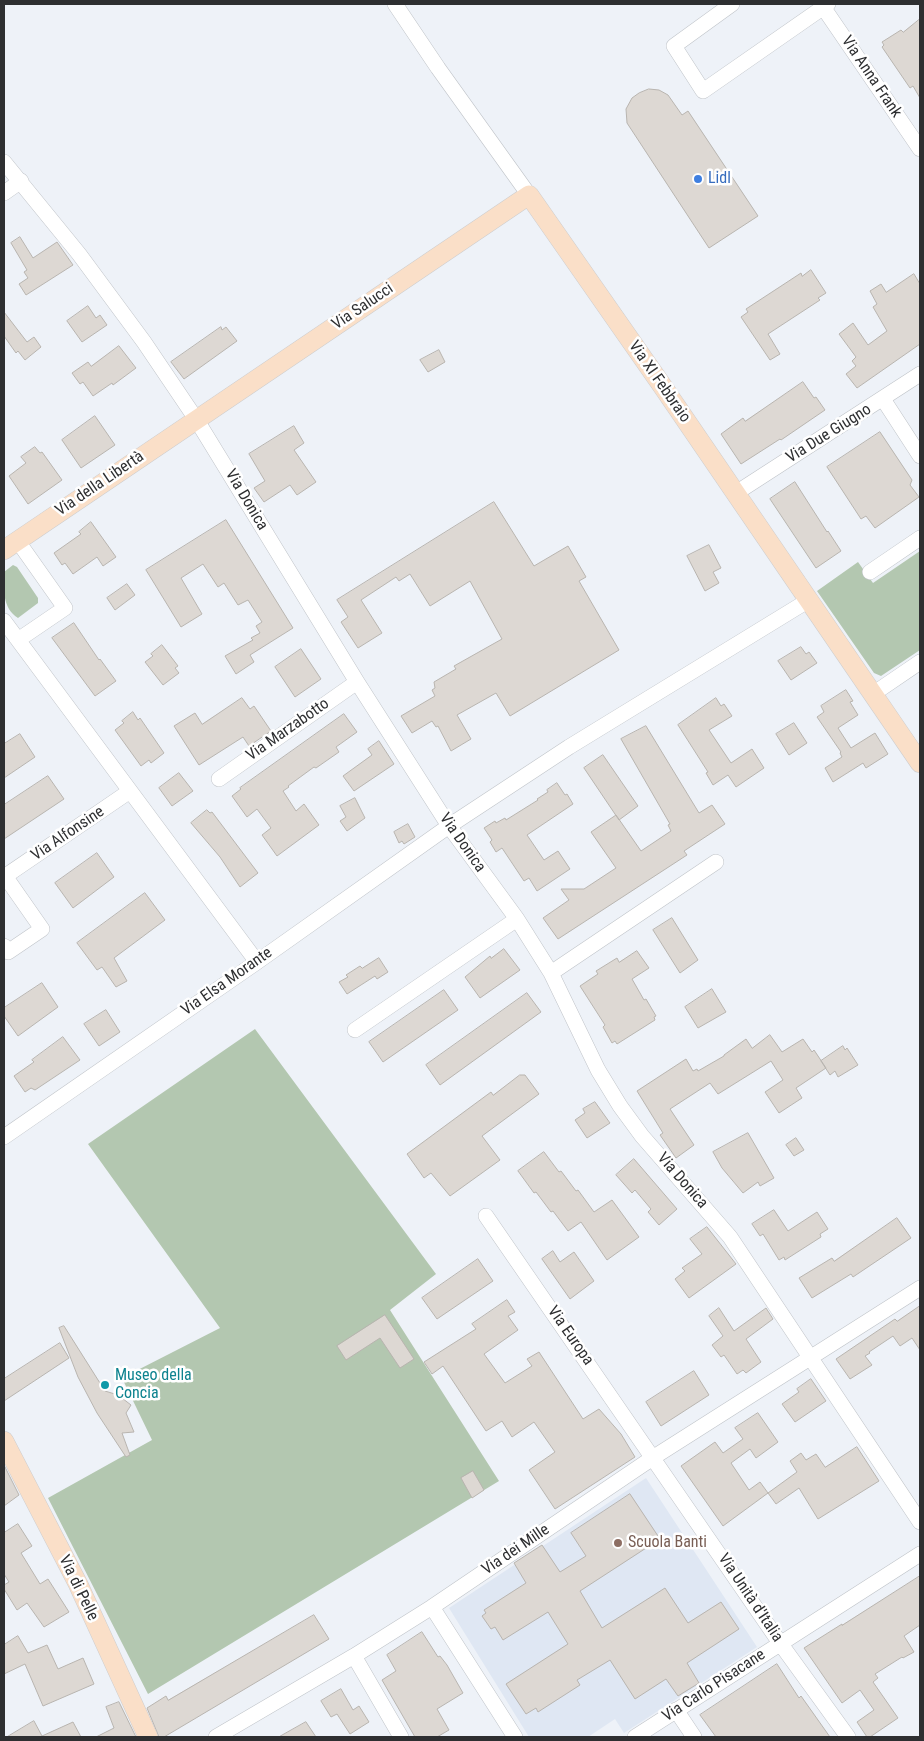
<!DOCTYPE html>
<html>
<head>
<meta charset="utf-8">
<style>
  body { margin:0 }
  #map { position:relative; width:924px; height:1741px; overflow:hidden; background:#eef2f8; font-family:"Roboto Condensed",sans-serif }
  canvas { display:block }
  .frame { position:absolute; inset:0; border:5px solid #2e2f31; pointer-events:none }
</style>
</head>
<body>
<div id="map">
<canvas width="924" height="1741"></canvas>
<div class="frame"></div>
</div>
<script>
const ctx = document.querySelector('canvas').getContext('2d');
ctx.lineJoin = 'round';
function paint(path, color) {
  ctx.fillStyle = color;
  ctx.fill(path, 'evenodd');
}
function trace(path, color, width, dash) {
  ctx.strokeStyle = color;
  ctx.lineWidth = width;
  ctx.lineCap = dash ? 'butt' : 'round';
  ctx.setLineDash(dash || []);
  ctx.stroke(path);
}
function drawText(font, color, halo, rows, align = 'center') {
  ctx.font = font + ' "Roboto Condensed",sans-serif';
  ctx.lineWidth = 5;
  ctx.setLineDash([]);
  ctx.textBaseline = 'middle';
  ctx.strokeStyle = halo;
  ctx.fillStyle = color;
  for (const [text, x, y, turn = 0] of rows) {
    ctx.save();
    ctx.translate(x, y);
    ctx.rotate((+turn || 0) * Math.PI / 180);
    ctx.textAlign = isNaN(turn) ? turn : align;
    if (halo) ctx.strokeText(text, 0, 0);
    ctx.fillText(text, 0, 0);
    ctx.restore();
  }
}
paint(new Path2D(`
  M646 1478 757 1647 624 1733 615 1719 588 1737H529L449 1608Z`), '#dfe7f3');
paint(new Path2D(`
  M920 551V650L881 676 874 673 817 591 858 562 873 583Z
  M13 565 17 567 38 598V603L18 618C2 608 4 589 4 572Z
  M255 1029 436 1274 390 1310 499 1481 148 1694 48 1498 152 1440 122 1378 220 1328 88 1144Z`), '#b3c7b0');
const building = new Path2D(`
  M920 19V98L913 86 910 88 882 47 884 45 882 42 901 30 903 32Z
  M649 89 659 90 668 95 682 115 688 111 758 216 709 248 627 123 626 109 632 98 639 93Z
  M20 237 33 258 57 242 73 265 26 295 19 284 28 278 24 272 27 270 11 243Z
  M811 270 826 293 818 298 820 300 768 334 780 354 770 360 741 317 748 312 746 309 801 273 802 276Z
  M914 274 920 284V344L857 388 846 374 856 366 852 361 856 357 839 334 853 323 868 345 887 331 873 307 877 304 870 291 881 284 886 292Z
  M88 306 96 318 100 315 107 325 82 342 67 321Z
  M4 312 27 342 34 337 41 347 25 360 18 351 16 353 4 336Z
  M221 327 222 330 226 327 237 341 184 379 171 362Z
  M119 346 136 368 113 385 112 383 93 396 83 382 80 384 72 373 88 362 91 366Z
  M439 350 445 362 428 372 420 360Z
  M803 382 814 398 816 397 825 410 781 440 780 439 741 464 721 434 743 418 745 421Z
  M95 416 115 445 81 468 62 440Z
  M294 426 304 443 294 450 316 482 297 495 290 485 264 502 254 488 265 481 249 454Z
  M880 432 912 480 910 485 919 497 875 528 866 516 861 519 827 467Z
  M35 447 40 453 42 452 62 480 28 504 9 476 26 463 21 457Z
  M795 482 827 532 828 531 841 551 816 568 770 499Z
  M494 502 534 566 568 546 586 577 579 581 619 650 510 716 496 693 457 715 471 739 451 751 438 726 436 727 432 721 412 733 401 716 435 696 432 690 435 688 434 682 456 669 454 666 502 639 470 581 430 606 410 574 399 581 396 577 361 600 382 633 358 648 341 622 348 617 337 600Z
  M226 520 293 628 250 655 254 662 236 674 225 656 253 640 251 638 260 633 256 626 262 622 248 600 238 605 224 583 218 587 203 564 181 578 202 614 181 627 146 570Z
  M91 522 116 557 103 566 97 557 73 574 65 563 62 565 54 553 81 534 79 532Z
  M709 545 721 568 713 572 719 583 705 591 687 556Z
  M127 584 135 595 115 610 107 598Z
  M74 623 99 660 100 659 116 681 95 696 52 638Z
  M162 645 178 666 175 668 179 673 163 685 145 662 153 656 151 654Z
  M801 647 806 654 809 652 817 663 791 680 778 661Z
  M301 649 321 679 295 697 275 667Z
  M846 690 853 701 850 702 858 715 838 728 851 748 875 733 888 754 866 768 863 763 833 782 825 768 842 757 840 753 841 752 817 717 824 712 821 706Z
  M242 698 250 709 254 706 271 731 249 746 243 737 199 765 174 726 195 713 202 724Z
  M716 698 721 706 724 704 732 716 709 730 731 763 752 749 764 768 736 787 728 775 713 785 706 773 708 772 678 725Z
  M133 712 138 720 140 718 164 753 151 763 149 760 141 766 115 730 124 723 122 721Z
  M344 714 357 732 336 747 339 752 316 768 314 767 288 786 289 787 283 791 296 811 304 804 319 825 277 856 262 835 271 828 257 809 247 817 232 796 241 789 240 788Z
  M794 723 807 743 789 755 776 734Z
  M646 726 699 813 712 805 725 824 684 851 687 855 558 939 543 918 569 900 561 889H584L616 868 591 832 616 815 641 851 671 831 668 825 670 824 621 739Z
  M20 734 35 757 4 778V744Z
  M379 741 394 764 354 791 343 776 372 755 368 749Z
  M603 755 638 806 619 820 584 768Z
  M179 773 193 791 172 806 159 788Z
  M48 776 64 799 4 839V805Z
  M557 783 565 795 567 794 573 804 527 835 544 860 558 851 570 869 537 891 529 878 524 881 502 848 496 852 490 842 492 840 484 828 495 821 496 823 505 818 506 820 538 800 537 799 548 792 547 790Z
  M355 798 365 818 347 831 340 821 346 817 340 806Z
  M207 810 210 813 212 812 258 873 240 887 220 857 191 823Z
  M408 824 415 837 404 844 402 841 399 843 394 832Z
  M97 853 114 877 73 908 55 883Z
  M145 893 165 920 114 958 127 981 116 987 102 967 97 970 77 943Z
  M672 918 698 960 680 973 653 930Z
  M504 949 520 970 480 998 465 977 490 956 491 958Z
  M637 951 649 968 632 979 644 1000 646 999 656 1016 654 1017 655 1020 617 1044 615 1041 612 1043 603 1027 605 1025 580 986 598 974 596 971 617 958 619 962Z
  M379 958 388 972 377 979 375 976 347 994 339 982 348 977 346 975 360 966 362 968Z
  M42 983 58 1007 18 1036 4 1016V1008Z
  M712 989 726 1012 698 1028 685 1007Z
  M444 990 458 1010 383 1062 369 1042Z
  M527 993 541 1012 440 1085 426 1065Z
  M106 1010 120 1032 99 1046 84 1024Z
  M770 1035 782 1052 803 1039 812 1052 814 1050 826 1068 796 1088 802 1098 779 1113 765 1092 783 1080 771 1061 718 1094 710 1083 670 1109 694 1145 676 1158 660 1135 663 1133 637 1091 686 1059 693 1071 697 1069 698 1071 724 1056V1055L746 1039 752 1048Z
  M63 1037 80 1060 35 1090 31 1088 25 1092 14 1076 34 1062 32 1060Z
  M843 1046 845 1050 847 1048 858 1065 838 1077 835 1071 830 1075 821 1061Z
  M520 1075H525L539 1094 482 1136 500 1160 450 1196 431 1173 424 1178 407 1154 491 1092 493 1095Z
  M595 1102 610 1123 587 1138 575 1120 585 1113 583 1109Z
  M748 1133 774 1178 760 1186 758 1182 743 1193 722 1168 713 1152Z
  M796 1138 804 1150 794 1156 786 1145Z
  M544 1152 559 1172 561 1171 576 1191 578 1190 594 1212 612 1200 639 1237 607 1260 581 1222 568 1231 553 1211 551 1212 536 1192 534 1193 518 1171Z
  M634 1159 677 1209 659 1225 648 1212 651 1209 635 1190 632 1193 616 1175Z
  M774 1210 788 1231 817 1212 828 1229 820 1234 821 1237 785 1260 784 1257 779 1260 763 1234 760 1236 752 1224Z
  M897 1218 911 1238 853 1277 851 1274 812 1298 799 1278 832 1258 834 1261Z
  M707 1227 736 1264 689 1298 675 1279 685 1271 682 1268 702 1254 690 1239Z
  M553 1251 560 1262 574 1252 594 1281 570 1299 542 1259Z
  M478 1259 493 1281 437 1319 422 1298Z
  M507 1300 515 1312 508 1316 518 1330 484 1354 505 1383 532 1366 527 1359 539 1352 583 1419 599 1409 621 1434 635 1457 555 1509 529 1470 555 1452 534 1422 512 1437 502 1421 486 1431 443 1366 432 1374 424 1362 476 1329 472 1324Z
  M920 1306V1350L912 1338 900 1346 893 1336 869 1352 870 1353 865 1356 872 1365 850 1379 836 1359 895 1319 897 1321Z
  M719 1308 734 1331 766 1308 773 1319 746 1339 761 1362 746 1373 743 1370 737 1374 724 1355 721 1357 712 1345 723 1336 709 1316Z
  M385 1315 414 1359 400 1368 380 1338 346 1360 337 1346Z
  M64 1326 105 1391 118 1395 131 1405 126 1413 134 1432 122 1433 130 1455 126 1457 97 1413 78 1377 59 1328Z
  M60 1343 69 1358 4 1401V1379Z
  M694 1371 709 1395 661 1426 646 1402Z
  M811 1379 826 1401 795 1422 782 1404 799 1392 797 1389Z
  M758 1413 778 1442 756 1458 750 1449 731 1463 749 1490 760 1482 768 1493 723 1526 681 1466 715 1442 723 1453 743 1439 735 1428Z
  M857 1447 879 1481 818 1519 799 1488 776 1504 768 1493 797 1472 790 1461 801 1453 806 1460 816 1454 825 1467Z
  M4 1465 19 1495 4 1506Z
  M473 1471 484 1490 472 1498 461 1478Z
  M630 1494 660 1539 580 1591 602 1628 665 1588 688 1623 721 1602 739 1629 687 1663 699 1683 678 1696 666 1679 635 1699 610 1660 577 1680 580 1685 538 1712 536 1708 526 1714 506 1684 568 1644 548 1612 503 1640 495 1627 491 1629 482 1616 486 1613 484 1610 526 1583 514 1563 542 1545 560 1572 586 1556 571 1533Z
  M18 1524 32 1546 21 1553 40 1584 48 1579 69 1612 44 1627 27 1603 17 1610 4 1589V1585L9 1582 4 1574V1533Z
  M920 1576V1625L904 1636 914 1652 903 1658 902 1657 875 1674 878 1678 873 1682 898 1718 870 1737H867L857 1722 874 1710 860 1690 842 1703 804 1648 842 1624V1625Z
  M314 1615 329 1639 164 1737H159L147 1708 166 1696 168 1700Z
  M422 1632 438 1657 440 1656 447 1665 463 1693 437 1709 449 1730 437 1737H415L382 1680 396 1671 387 1655Z
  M18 1636 28 1653 47 1645 58 1669 83 1658 94 1684 43 1706 25 1664 4 1674V1645Z
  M777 1664 799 1698 801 1696 830 1737H716L700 1715Z
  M341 1689 353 1710 359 1706 369 1722 350 1734 337 1714 331 1717 321 1701Z
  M119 1702 136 1737H96L114 1728 106 1707Z
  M34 1721 42 1736 73 1722 81 1737H7Z
  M306 1722 316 1737H279Z`);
paint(building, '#ddd8d3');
trace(building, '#b8b4af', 1);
const minor = new Path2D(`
  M395 4 438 68 529 195
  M732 4 674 46 703 91 828 4
  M823 7 920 149
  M4 162 79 254 144 342 196 419 357 682 449 826 517 919 551 973 598 1070 620 1106 642 1136 730 1237 920 1522
  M4 193 21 181
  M883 399 920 456
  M736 493 920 374
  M17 540 65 608 18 640
  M870 572 920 538
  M4 621 257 962
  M873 694 920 662
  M219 779 357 682
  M4 877 130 791
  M4 946 8 952 42 929 5 876
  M551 973 716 862
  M355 1030 517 919
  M4 1137 257 962 449 826 569 747 809 600
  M486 1216 780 1643 848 1737
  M432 1607 515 1737
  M354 1656 401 1737
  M676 1710 694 1737
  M216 1737 354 1656 432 1607 654 1457 920 1288
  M635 1737 920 1554`);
const major = new Path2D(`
  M4 550 529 195 663 387 920 763
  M4 1441 78 1584 148 1737`);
trace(minor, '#bfc3c8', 16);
trace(major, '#cdcdce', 20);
trace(minor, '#fff', 15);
trace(major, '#fadfc8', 19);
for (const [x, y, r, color] of [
  [698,179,5,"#3f7fe0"],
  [105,1385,5,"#0f9aa8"],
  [618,1543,5,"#8d6e63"]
]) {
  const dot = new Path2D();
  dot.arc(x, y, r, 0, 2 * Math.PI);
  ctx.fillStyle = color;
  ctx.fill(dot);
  trace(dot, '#fff', 2);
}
drawText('16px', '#2e2f31', '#fff', [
  ["Via Anna Frank",871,77,56],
  ["Via Salucci",363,307,-34],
  ["Via XI Febbraio",659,382,55],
  ["Via Due Giugno",829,434,-32],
  ["Via della Libertà",100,484,-34],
  ["Via Donica",246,500,59],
  ["Via Marzabotto",288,730,-35],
  ["Via Alfonsine",68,834,-34],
  ["Via Donica",462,843,55],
  ["Via Elsa Morante",227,982,-35],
  ["Via Donica",682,1181,49],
  ["Via Europa",570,1336,55],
  ["Via dei Mille",516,1550,-34],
  ["Via di Pelle",78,1588,64],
  ["Via Unità d'Italia",750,1598,56],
  ["Via Carlo Pisacane",714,1686,-33]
]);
drawText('16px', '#366cbe', '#fff', [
  ["Lidl",708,179]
], 'left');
drawText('16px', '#0d838f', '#fff', [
  ["Museo della",115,1376],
  ["Concia",115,1394]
], 'left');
drawText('16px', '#785e54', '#fff', [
  ["Scuola Banti",628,1543]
], 'left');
</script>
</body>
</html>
